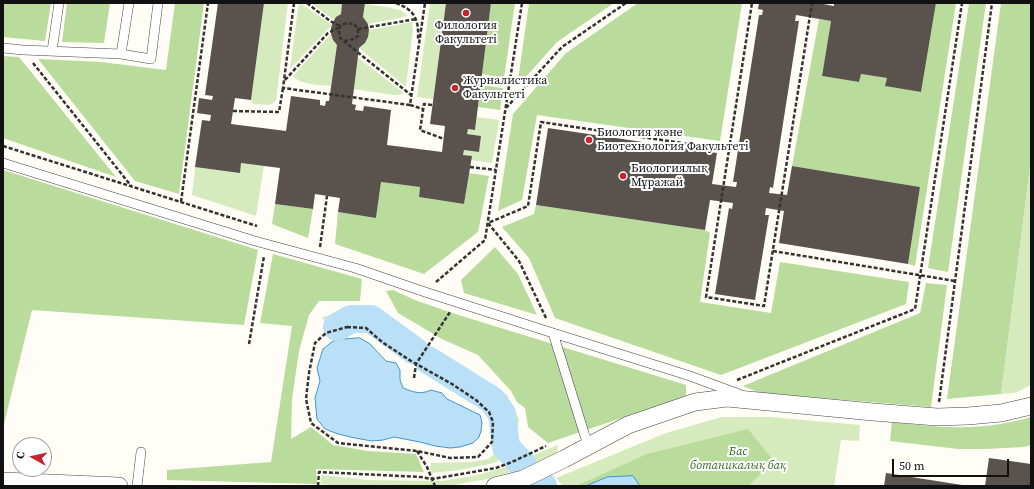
<!DOCTYPE html>
<html>
<head>
<meta charset="utf-8">
<style>
  body { margin:0 }
  #map { position:relative; width:1034px; height:489px; overflow:hidden; background:#fffdf5; font-family:"Source Serif 4",serif }
  canvas { display:block }
  .frame { position:absolute; inset:0; border:4px solid #111; pointer-events:none }
  .north { position:absolute; left:12px; top:437px; width:40px; height:40px; box-sizing:border-box; background:#fff; border:1px solid #a0a0a0; border-radius:50%; rotate:278deg; font-size:11px; font-weight:700; line-height:16px; text-align:center; color:#111 }
  .north::after { content:''; display:block; margin:auto; width:14px; height:18px; background:#c4262e; clip-path:polygon(50% 0,100% 100%,50% 72%,0 100%) }
  .scale { position:absolute; left:892px; top:459px; width:117px; height:18px; box-sizing:border-box; border:2px solid #111; border-top:0; padding-left:5px; font-size:12px; line-height:14px; white-space:nowrap; color:#111; -webkit-text-stroke:3px #fff; paint-order:stroke }
</style>
</head>
<body>
<div id="map">
<canvas width="1034" height="489"></canvas>
<div class="frame"></div>
<div class="north">С</div>
<div class="scale">50 m</div>
</div>
<script>
const ctx = document.querySelector('canvas').getContext('2d');
ctx.lineJoin = 'round';
function paint(path, color) {
  ctx.fillStyle = color;
  ctx.fill(path, 'evenodd');
}
function trace(path, color, width, dash) {
  ctx.strokeStyle = color;
  ctx.lineWidth = width;
  ctx.lineCap = dash ? 'butt' : 'round';
  ctx.setLineDash(dash || []);
  ctx.stroke(path);
}
function drawText(font, color, halo, rows, align = 'center') {
  ctx.font = font + ' "Source Serif 4",serif';
  ctx.lineWidth = 4;
  ctx.setLineDash([]);
  ctx.textBaseline = 'middle';
  ctx.strokeStyle = halo;
  ctx.fillStyle = color;
  for (const [text, x, y, turn = 0] of rows) {
    ctx.save();
    ctx.translate(x, y);
    ctx.rotate((+turn || 0) * Math.PI / 180);
    ctx.textAlign = isNaN(turn) ? turn : align;
    if (halo) ctx.strokeText(text, 0, 0);
    ctx.fillText(text, 0, 0);
    ctx.restore();
  }
}
paint(new Path2D(`
  M264 3H288L276 101 269 105 253 104 251 100Z
  M300 3 332 25 290 69 298 8Z
  M311 3H342L341 14 334 20Z
  M430 3H446L433 99 417 97Z
  M365 4 388 7 400 10 408 16 368 24 363 17Z
  M412 22 413 30 406 87 359 48C366 44 368 38 369 30Z
  M331 34 333 40 337 45 331 86C319 85 301 85 293 76Z
  M357 57 404 93 399 95H394L353 89Z
  M477 117 499 120 492 163 471 160V156L463 155 464 150 479 152 481 136 467 134 468 129 475 130Z
  M1031 160V385L1015 393 1001 394Z
  M241 163 264 166 256 216 192 195 195 167 236 172Z
  M362 309 399 324 422 348 416 358 360 321H340L328 326 322 317Z
  M427 354 489 383 507 395 519 419 515 451 494 463 460 470 430 473 431 463 472 462 488 459 497 452 498 421 488 404 452 380 432 370 422 362Z
  M722 417H770L860 425 859 441 841 440 834 486H563L556 478 666 433Z
  M558 445 557 453 524 468 487 479 448 486H333L320 484 322 475 367 480 441 481 474 476 506 467 538 453Z`), '#d5ebbd');
paint(new Path2D(`
  M3 3H51L45 41 3 37Z
  M67 3H110L104 43 62 42Z
  M175 3H204L179 194 135 181 38 59 101 62 166 70Z
  M491 3H515L504 78 482 74Z
  M529 3H614L557 42 517 87Z
  M638 3H742L720 141 537 115 522 200 498 211 513 114 566 53Z
  M936 3H956L915 266 908 264 920 187 792 166 819 19 831 21 822 76 859 82 861 74 887 78 886 86 921 92Z
  M969 3H986L948 272 928 268Z
  M1001 3H1031V160L1001 394 947 399Z
  M3 56 19 57 116 177 3 138Z
  M481 85 503 88 500 110 478 107Z
  M3 170 258 250 244 325 32 310 3 428Z
  M469 173 489 176 478 232 424 274 335 244 338 212 376 218 381 182 420 187 419 197 464 204Z
  M275 204 313 209 308 238 272 224Z
  M536 205 705 230 710 233 700 302 771 313 780 262 909 282 906 304 721 375 555 318 529 258 502 227 534 214Z
  M495 247 518 274 537 315 464 293 461 280Z
  M273 254 362 279 360 301H319L309 315 299 351 292 399 291 439 311 427 333 445 368 451 416 454 424 472 316 469 317 484 167 480V470L271 462 292 326 260 323Z
  M926 283 947 285 931 407 760 393 743 386 920 313Z
  M393 290 415 300 452 313 686 385V396L548 443 528 427 525 408 517 402 511 391 478 355 442 339 398 313 386 291Z
  M1031 417V445L1024 447 987 449H958L890 441 892 422C917 425 942 428 967 427 988 427 1010 423 1031 417Z
  M748 429 774 461 748 486H576L647 454Z`), '#b9dc9c');
const water = new Path2D(`
  M360 338 370 344 386 361 396 363 400 370V380L403 388C413 392 421 395 431 390L442 393 447 399 480 415 482 423 481 431 479 437 473 443 460 447 450 448 435 446 420 442 394 437 383 440 372 441 355 438 338 434 325 429 317 419 315 398 320 381 317 368 323 349 333 341 344 339Z
  M633 476 640 486H588V485L607 477Z`);
paint(water, '#b9e0f7');
trace(water, '#3f96cf', 1);
trace(new Path2D(`
  M337 327 351 319H371L415 351
  M428 360 492 400 502 414 506 447 523 465
  M541 484 543 486`), '#b9e0f7', 28);
paint(new Path2D(`
  M218 3H264L251 100 235 98 231 124 286 131 291 96 320 100V105L325 106 326 101H329L337 45 333 40 331 34V28L333 22 336 17 341 14 342 3H365L363 17 368 24 369 30 368 37 365 43 359 48 352 104 356 105 355 110 363 111 364 106 391 110 387 145 442 152 445 126 430 124 446 3H491L475 130 468 129 467 134 481 136 479 152 464 150 463 155 472 156 464 204 419 197 420 187 381 182 376 218 338 212 340 198 315 194 313 209 275 204 280 168 241 163 240 173 195 167 202 120 210 121 211 115 197 113 199 98 212 100 213 96 205 95Z
  M759 3H818L834 6V3H936L921 92 885 86 887 78 861 74 859 82 822 76 831 21 796 15 795 21H799L773 188 770 187 769 193 787 195 792 166 920 187 908 264 779 243 784 211 766 208 765 215H769L755 300 715 294 729 208 732 209 733 203 710 200 705 230 536 205 548 128 717 153 712 184 736 187 737 182H733L759 15H762L763 10 758 9Z
  M989 458 1031 464V486H985Z
  M886 473 962 485V486H884Z`), '#5a524d');
const lane = new Path2D(`
  M3 48 23 50 121 54 129 3
  M52 51 59 3
  M121 54 151 59 158 3
  M3 163 255 241 355 268 425 292 553 333 690 376 739 394
  M553 333 585 436 589 446
  M137 486 141 452`);
const street = new Path2D(`
  M3 481 119 486
  M495 486 523 479 564 459 628 425 695 402 727 398 873 412 937 417 968 416 1001 413 1031 406`);
trace(lane, '#444', 10);
trace(street, '#444', 18);
trace(new Path2D(`
  M294 3 283 88 410 105 425 3
  M307 3 330 21 340 26
  M396 3C415 10 419 20 418 39
  M358 29 416 19
  M344 41 353 39 358 36V29L354 24 346 23 340 26 339 32 340 38 411 95
  M33 63 132 187
  M285 80 328 33 340 27
  M481 80 509 85
  M410 105 423 109
  M432 105 424 104 420 130 444 139
  M506 108 562 47 626 3
  M233 111 279 112 283 88
  M3 146 257 226
  M729 150 752 3
  M470 167 496 170
  M181 202 208 3
  M320 247 327 196
  M773 251 955 281
  M436 282 485 240 522 3
  M546 318 519 261 488 223 528 206 541 122 729 150 706 297 764 306 812 3
  M347 327 366 328 382 342 411 361 452 384 476 400 489 412 493 422 492 442 478 457 450 458 417 451 338 443 311 423 306 399 309 373 315 343 326 333Z
  M249 344 264 256
  M414 378 416 364 450 312
  M737 380 915 309 962 3
  M939 402 992 3
  M417 451 427 467 435 486
  M318 486 319 472 421 477 432 479 496 468 512 462 546 446`), '#333', 2.5, [4, 2]);
trace(lane, '#fff', 9);
trace(street, '#fff', 17);
for (const [x, y, r, color] of [
  [466,13,4,"#c4262e"],
  [455,88,4,"#c4262e"],
  [589,140,4,"#c4262e"],
  [623,176,4,"#c4262e"]
]) {
  const dot = new Path2D();
  dot.arc(x, y, r, 0, 2 * Math.PI);
  ctx.fillStyle = color;
  ctx.fill(dot);
  trace(dot, '#fff', 1.5);
}
drawText('12px', '#111', '#fff', [
  ["Филология",466,26,"center"],
  ["Факультеті",466,40,"center"],
  ["Журналистика",463,81],
  ["Факультеті",463,95],
  ["Биология және",597,133],
  ["Биотехнология Факультеті",597,147],
  ["Биологиялық",631,169],
  ["Мұражай",631,183]
], 'left');
drawText('italic 12px', '#2f6b1f', '#fff', [
  ["Бас",738,452],
  ["ботаникалық бақ",738,466]
]);
</script>
</body>
</html>
